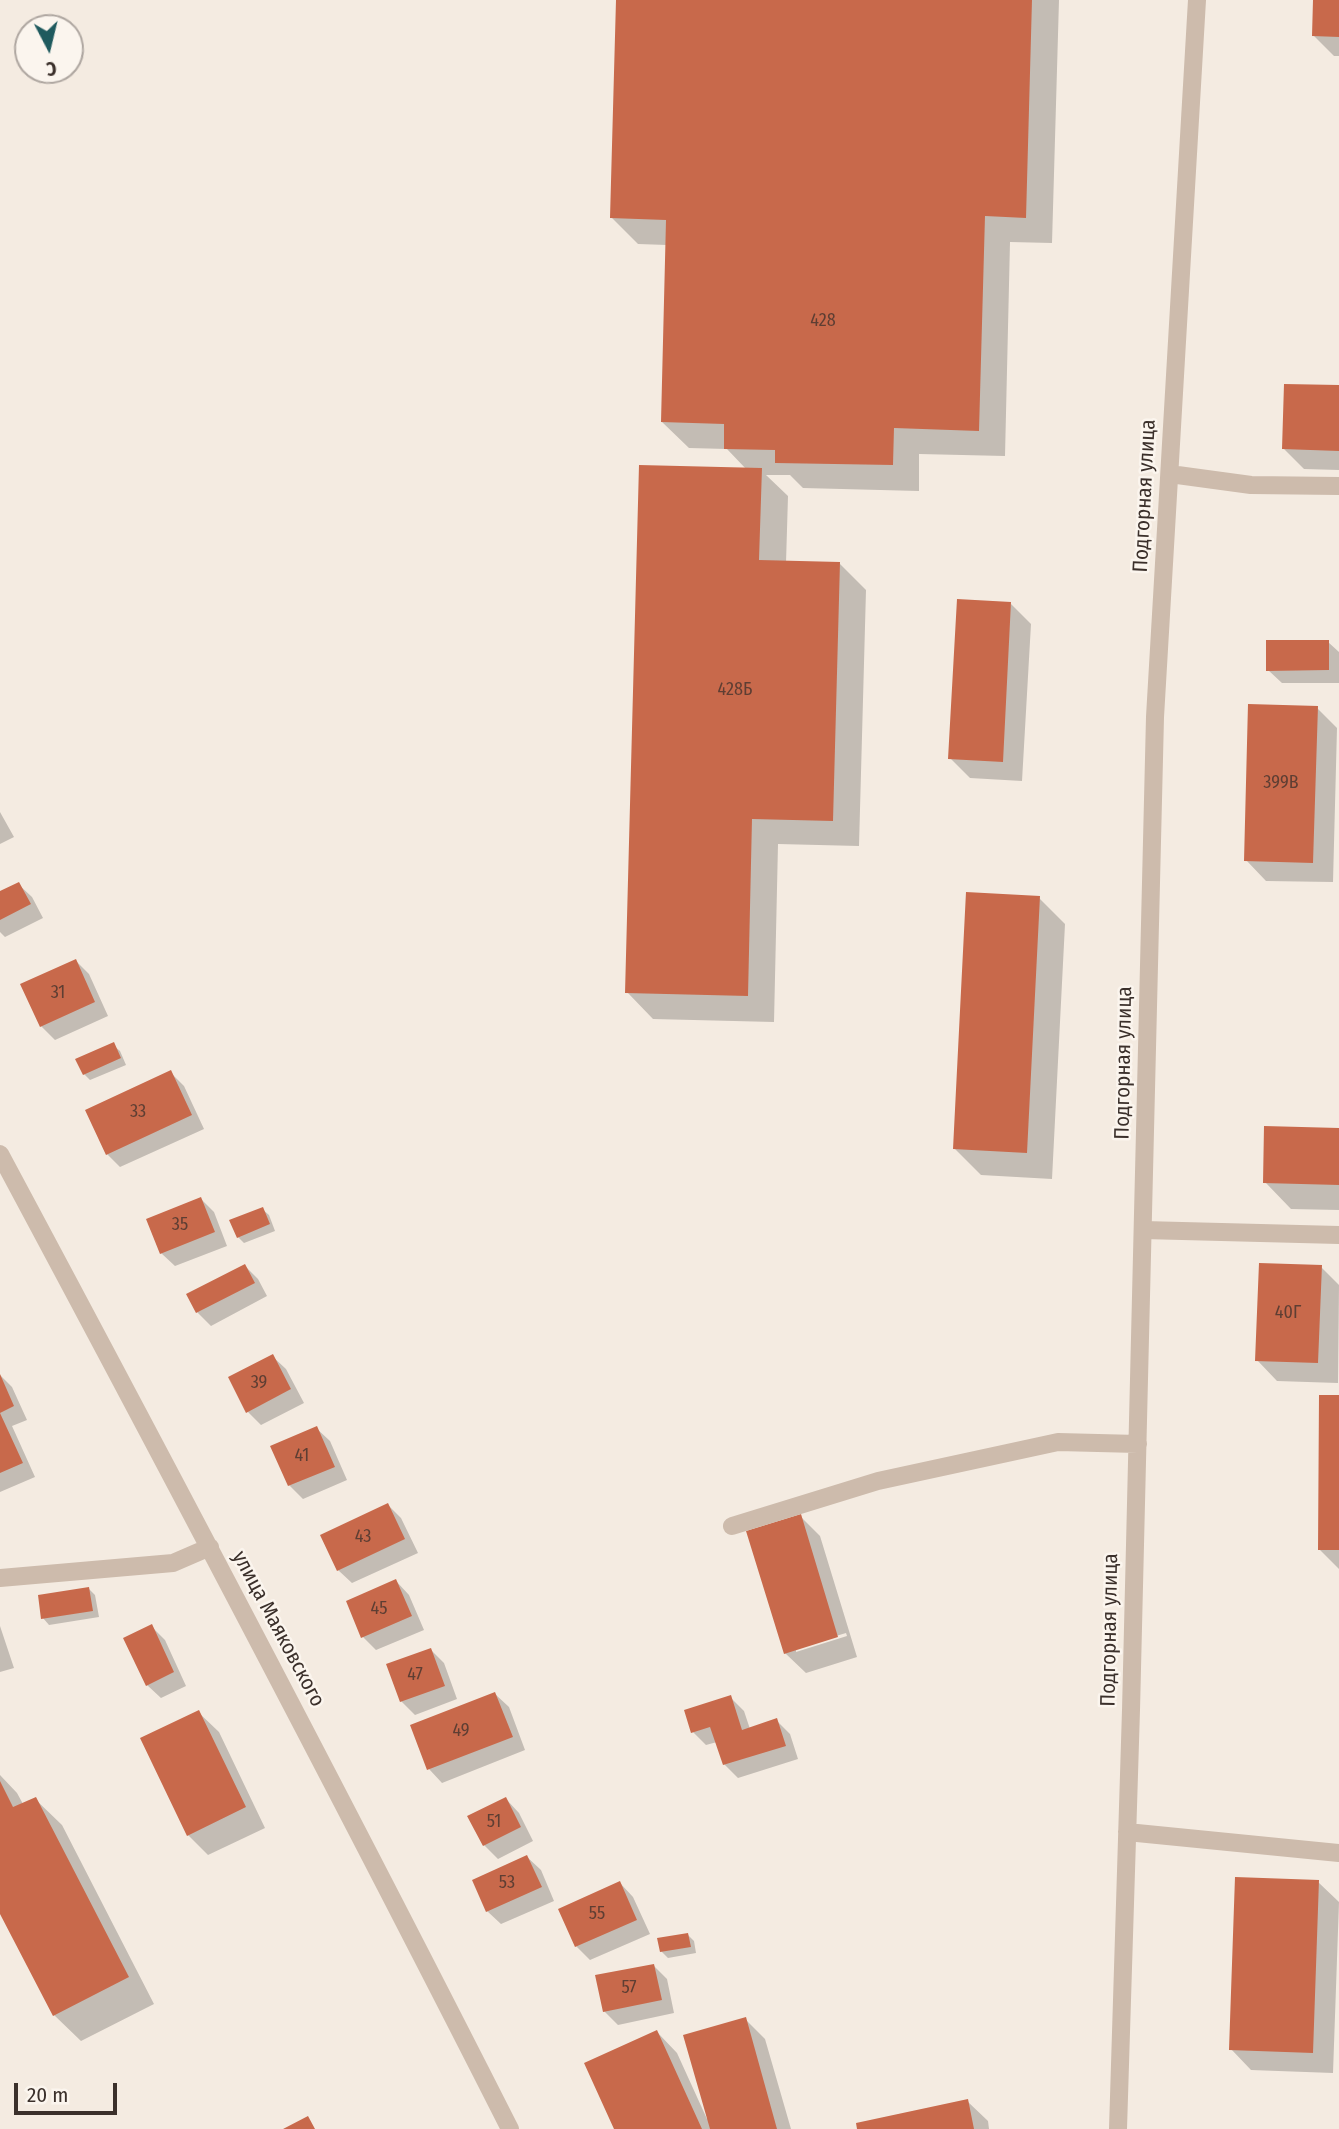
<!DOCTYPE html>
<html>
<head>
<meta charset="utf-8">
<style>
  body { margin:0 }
  #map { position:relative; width:1339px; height:2129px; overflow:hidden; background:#f4ebe1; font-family:"Fira Sans Condensed",sans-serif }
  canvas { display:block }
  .north { position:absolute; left:14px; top:14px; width:70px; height:70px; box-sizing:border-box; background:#fbf5ee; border:2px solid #aea6a0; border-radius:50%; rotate:173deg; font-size:19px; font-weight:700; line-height:28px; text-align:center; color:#3b302b }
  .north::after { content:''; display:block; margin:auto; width:24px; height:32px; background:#1f5a5e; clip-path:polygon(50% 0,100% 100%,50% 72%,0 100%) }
  .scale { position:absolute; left:14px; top:2083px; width:103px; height:32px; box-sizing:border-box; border:4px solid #3b302b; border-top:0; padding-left:9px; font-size:21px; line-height:24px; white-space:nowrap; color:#3b302b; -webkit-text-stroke:5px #fbf5ee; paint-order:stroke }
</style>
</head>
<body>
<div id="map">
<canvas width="1339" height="2129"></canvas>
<div class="north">С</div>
<div class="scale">20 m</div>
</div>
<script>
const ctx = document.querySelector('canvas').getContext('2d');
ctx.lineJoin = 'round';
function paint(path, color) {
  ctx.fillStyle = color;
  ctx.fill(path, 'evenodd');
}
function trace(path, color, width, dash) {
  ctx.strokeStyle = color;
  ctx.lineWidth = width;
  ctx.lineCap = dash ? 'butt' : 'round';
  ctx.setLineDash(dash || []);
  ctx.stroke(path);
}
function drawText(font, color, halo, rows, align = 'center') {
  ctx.font = font + ' "Fira Sans Condensed",sans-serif';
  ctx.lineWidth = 5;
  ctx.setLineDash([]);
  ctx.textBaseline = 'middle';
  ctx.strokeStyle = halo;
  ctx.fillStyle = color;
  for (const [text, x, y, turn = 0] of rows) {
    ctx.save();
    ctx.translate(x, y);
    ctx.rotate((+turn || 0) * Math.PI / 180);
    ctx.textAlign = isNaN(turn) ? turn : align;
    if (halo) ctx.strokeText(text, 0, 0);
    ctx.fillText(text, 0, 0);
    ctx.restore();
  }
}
paint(new Path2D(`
  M618 0H1059L1052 243 1010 242 1005 456 919 454V491L803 488 790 475H766L788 496 786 563 840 564 866 590 859 846 778 844 774 1022 653 1019 627 992 747 470 727 449 689 448 662 422 667 245 638 244 612 218Z
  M1314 0H1339V56H1334L1314 36Z
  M1339 387V470L1304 469 1284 449Z
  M1011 604 1031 624 1022 781 970 778 950 758Z
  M1328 642 1339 652V683H1282L1268 670Z
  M1317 708 1337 728 1333 882 1266 881 1246 860Z
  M0 812 14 837 0 844Z
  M18 884 32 897 43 918 5 937 0 932V893Z
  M1039 898 1065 924 1052 1179 981 1175 955 1149Z
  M76 961 89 974 108 1016 55 1040 41 1026Z
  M113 1045 120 1051 126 1065 90 1080 84 1074Z
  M170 1072 184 1086 204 1129 120 1167 107 1154Z
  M1339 1129V1210L1291 1209 1265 1182Z
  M201 1199 214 1212 227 1246 175 1266 161 1253Z
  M262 1209 269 1215 275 1231 244 1243 238 1237Z
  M245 1266 258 1279 267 1296 211 1326 197 1312 188 1295Z
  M1321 1267 1339 1285 1338 1383 1277 1381 1257 1360Z
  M272 1356 286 1369 304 1403 261 1425 248 1412Z
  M0 1375 12 1387 27 1420 12 1426 35 1477 0 1492Z
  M1339 1397V1569L1320 1550Z
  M316 1428 330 1441 347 1480 303 1499 289 1485Z
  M388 1505 401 1518 418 1553 352 1583 338 1570Z
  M800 1516 820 1536 857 1657 806 1673 785 1653ZM846 1633 847 1636 796 1652V1648Z
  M396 1581 409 1595 424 1630 376 1650 363 1637Z
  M89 1589 95 1595 99 1617 49 1625 43 1618Z
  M0 1626 14 1668 0 1672Z
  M151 1626 165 1640 186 1686 161 1698 147 1685Z
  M431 1650 444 1663 457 1699 415 1715 401 1701Z
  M495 1694 509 1707 525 1750 442 1783 429 1769 412 1726Z
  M730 1697 744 1711 750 1729 776 1720 790 1734 798 1759 738 1778 724 1764 717 1742 706 1745 693 1732Z
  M198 1712 219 1732 265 1828 208 1855 188 1835Z
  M0 1775 17 1793 23 1804 35 1799 62 1825 154 2004 81 2041 54 2015 0 1910Z
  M506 1799 519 1813 533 1841 498 1859 484 1845Z
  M527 1857 541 1870 554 1901 501 1924 487 1911Z
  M1318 1882 1339 1902 1333 2073 1251 2070 1231 2049Z
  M620 1883 633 1897 650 1934 590 1960 576 1946Z
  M688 1935 694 1941 696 1953 668 1958 661 1951Z
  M654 1966 667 1979 674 2013 618 2025 604 2011Z
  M745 2019 765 2039 791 2129H616L657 2032 677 2053 707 2119H709Z
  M967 2101 988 2121 989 2129H859Z`), '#0003');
paint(new Path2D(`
  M616 0H1032L1026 218 985 216 979 431 894 428 893 465 775 463V450L724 449V424L661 422 666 220 610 218Z
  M1313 0H1339V37L1312 36Z
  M1284 384 1339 385V451L1282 449Z
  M639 465 762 468 759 560 840 562 833 821 752 819 748 996 625 993Z
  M957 599 1011 602 1003 762 948 759Z
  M1266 640H1329V670L1266 671Z
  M1248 704 1318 706 1313 863 1244 861Z
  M19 882 31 904 0 920V891Z
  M966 892 1040 896 1027 1153 953 1149Z
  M76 959 95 1002 40 1027 20 984Z
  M114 1042 121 1058 83 1075 75 1059Z
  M171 1070 192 1115 106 1155 85 1110Z
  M1264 1126 1339 1128V1185L1263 1183Z
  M201 1197 215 1232 160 1254 146 1219Z
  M263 1207 270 1224 237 1238 229 1220Z
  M1259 1263 1322 1265 1318 1363 1255 1361Z
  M245 1264 255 1283 196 1313 186 1294Z
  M273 1354 291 1389 246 1413 228 1377Z
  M0 1374 14 1406 0 1413Z
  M1319 1395H1339V1550H1318Z
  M0 1413 23 1463 0 1473Z
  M317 1426 335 1467 288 1486 270 1446Z
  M388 1503 405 1539 337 1571 320 1535Z
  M801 1514 838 1637 784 1654 746 1531Z
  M396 1579 412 1616 361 1638 346 1601Z
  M89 1587 93 1611 41 1619 38 1595Z
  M152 1624 174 1672 146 1686 123 1638Z
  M431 1648 445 1686 400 1702 386 1664Z
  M495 1692 513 1737 427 1770 410 1725Z
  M731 1695 742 1730 777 1718 786 1746 723 1765 710 1727 691 1733 684 1710Z
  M199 1710 246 1807 187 1836 140 1738Z
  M0 1781 13 1807 36 1797 129 1977 53 2016 0 1914Z
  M506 1797 521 1827 483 1846 467 1816Z
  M527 1855 542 1887 486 1912 472 1880Z
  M1235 1877 1319 1880 1313 2053 1229 2050Z
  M620 1881 637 1920 575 1947 558 1909Z
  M688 1933 691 1947 660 1952 657 1938Z
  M654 1964 662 2000 603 2012 595 1975Z
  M746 2017 777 2129H710L683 2035Z
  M657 2030 702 2129H614L584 2063Z
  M968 2099 974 2129H857L856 2123Z
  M308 2116 315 2129H283Z`), '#c8694b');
trace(new Path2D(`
  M1170 474 1251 485 1339 486
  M0 1154C173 1477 344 1802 510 2129
  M1143 1230 1339 1235
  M732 1526 878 1481 1058 1442 1138 1444
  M0 1578 173 1563 210 1547
  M1127 1832 1339 1853
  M1118 2129 1131 1710 1155 717 1197 0`), '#cdbbac', 18);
drawText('18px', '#5e3e33', null, [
  ["428",823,321],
  ["428Б",735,690],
  ["399В",1281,783],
  ["31",58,993],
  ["33",138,1112],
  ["35",180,1225],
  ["40Г",1288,1313],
  ["39",259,1383],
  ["41",302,1456],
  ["43",363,1537],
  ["45",379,1609],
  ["47",415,1675],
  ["49",461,1731],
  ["51",494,1822],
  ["53",507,1883],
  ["55",597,1914],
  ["57",629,1988]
]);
drawText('21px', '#3b302b', '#fbf5ee', [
  ["Подгорная улица",1145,496,-87],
  ["Подгорная улица",1124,1063,-89],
  ["улица Маяковского",278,1629,62],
  ["Подгорная улица",1110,1630,-89]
]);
</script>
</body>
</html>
